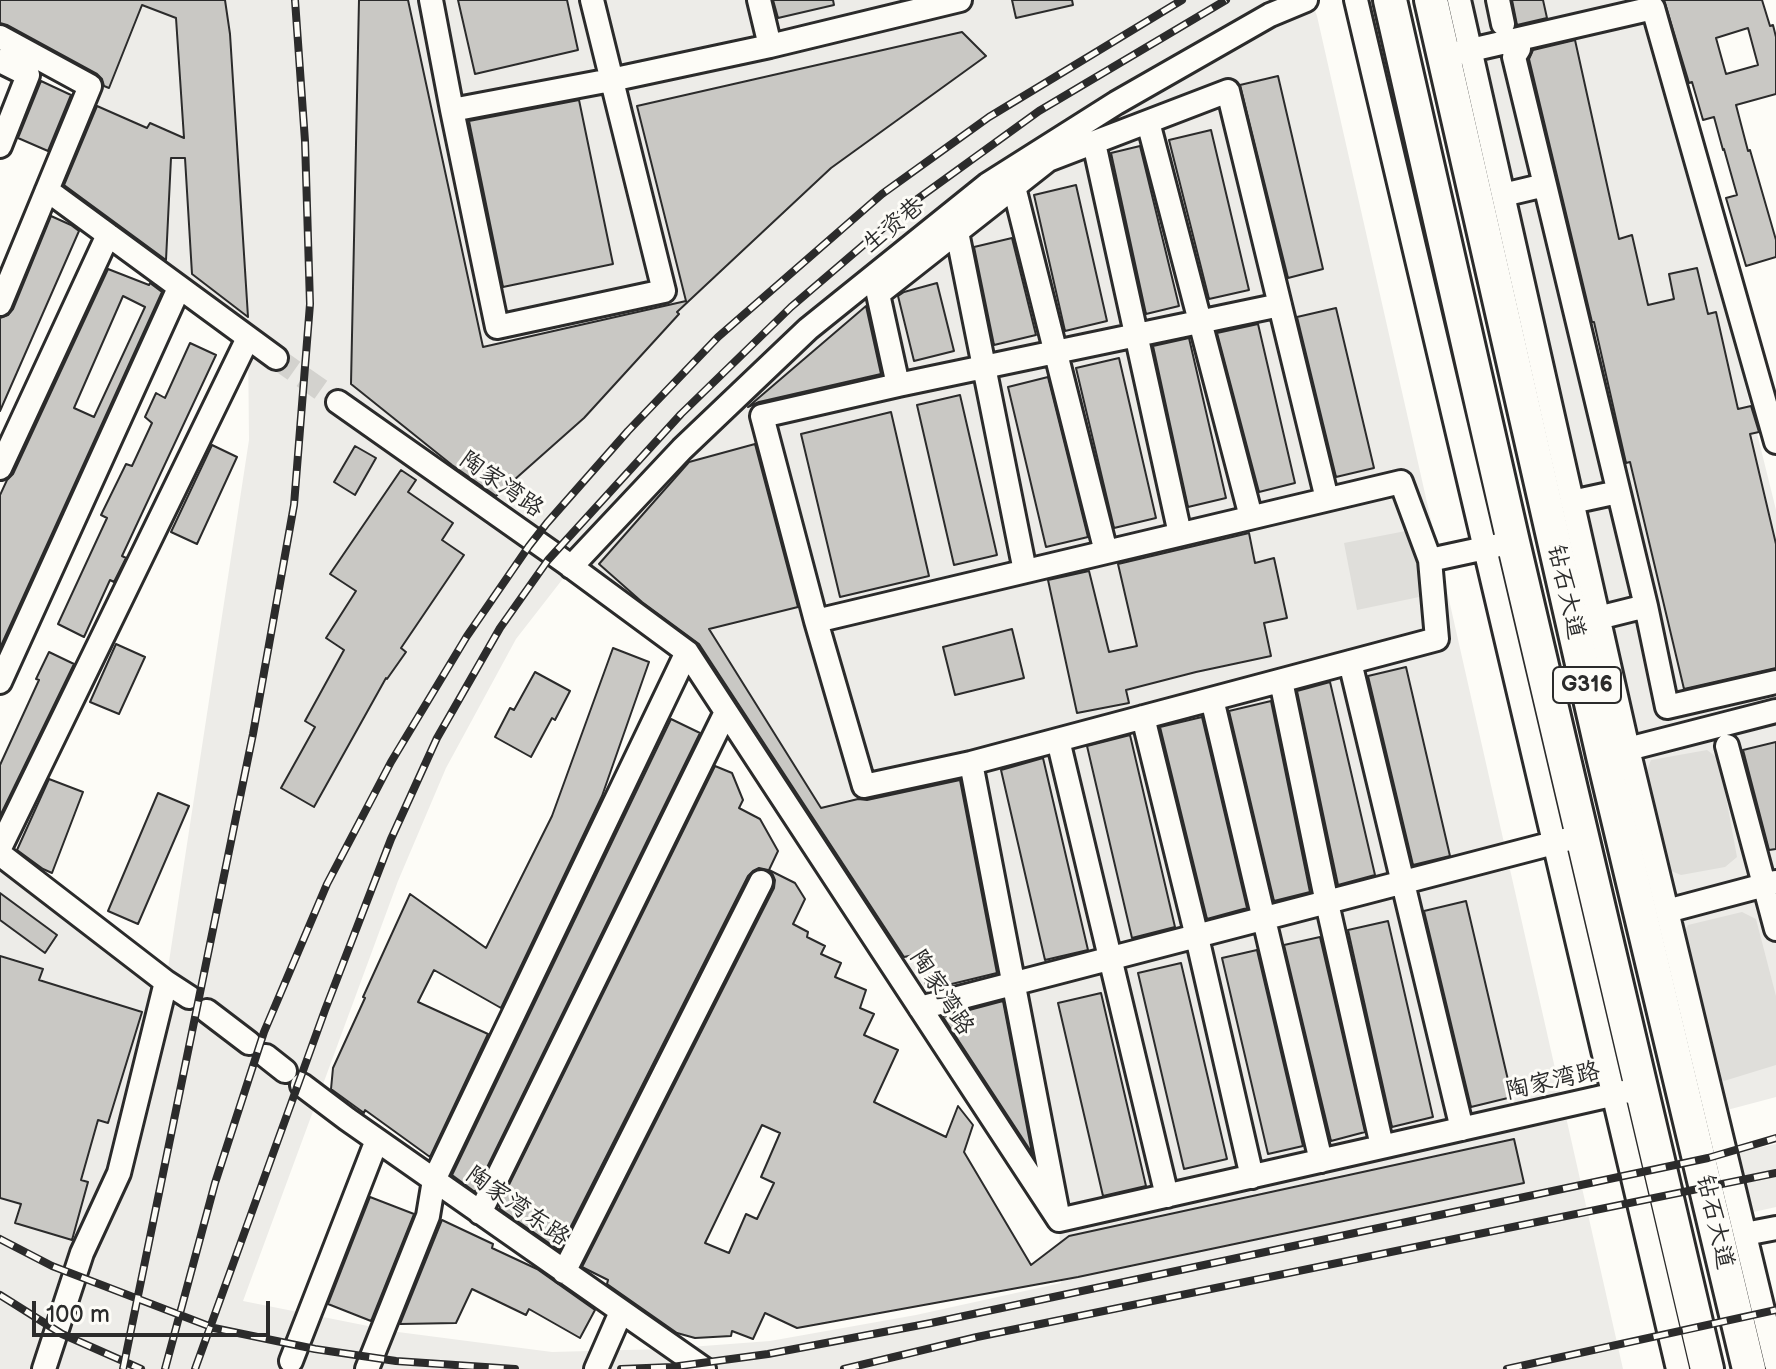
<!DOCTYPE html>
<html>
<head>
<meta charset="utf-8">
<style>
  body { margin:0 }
  #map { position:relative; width:1776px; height:1369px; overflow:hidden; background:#fdfcf7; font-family:"Balsamiq Sans",sans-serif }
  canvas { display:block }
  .scale { position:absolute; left:32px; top:1301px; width:238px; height:36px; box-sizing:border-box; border:4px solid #2b2b2b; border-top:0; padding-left:10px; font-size:24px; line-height:28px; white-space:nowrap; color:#2b2b2b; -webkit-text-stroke:6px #fdfcf7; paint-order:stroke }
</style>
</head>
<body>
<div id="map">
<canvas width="1776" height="1369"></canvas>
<div class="scale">100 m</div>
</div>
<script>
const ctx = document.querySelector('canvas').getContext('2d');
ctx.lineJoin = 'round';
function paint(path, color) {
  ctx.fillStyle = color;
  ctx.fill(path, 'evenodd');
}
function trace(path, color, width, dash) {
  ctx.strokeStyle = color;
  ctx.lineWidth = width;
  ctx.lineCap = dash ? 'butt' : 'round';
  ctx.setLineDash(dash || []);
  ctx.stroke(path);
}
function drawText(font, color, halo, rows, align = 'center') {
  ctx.font = font + ' "Balsamiq Sans","LXGW WenKai TC",sans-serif';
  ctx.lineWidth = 6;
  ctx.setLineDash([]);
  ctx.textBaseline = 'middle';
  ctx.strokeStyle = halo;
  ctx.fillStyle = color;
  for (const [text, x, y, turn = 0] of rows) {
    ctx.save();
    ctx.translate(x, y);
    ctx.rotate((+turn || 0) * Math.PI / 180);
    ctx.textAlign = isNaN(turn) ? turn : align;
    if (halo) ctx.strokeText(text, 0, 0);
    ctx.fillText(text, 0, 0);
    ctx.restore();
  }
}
paint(new Path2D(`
  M0 0H1311L1317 16 1623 1369H0V856L166 981 249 440 248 338 47 190 90 86 0 37ZM572 567 687 652 1059 1220 1061 1283 916 1315 770 1341 663 1349 552 1352 398 1332 243 1301 398 881 446 768 516 639Z
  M1468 0H1650L1776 510V1097L1697 1118Z
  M1776 1144V1207L1740 1215 1725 1155Z`), '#edece8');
paint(new Path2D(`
  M1411 530 1424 596 1357 610 1344 543Z
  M1707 750 1719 759 1737 857 1725 867 1681 875 1671 871 1647 770 1651 760Z
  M1742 912 1756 919 1776 996V1065L1724 1081 1715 1076 1683 935 1688 925Z`), '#dfdeda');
const building = new Path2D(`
  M0 0H225L230 34 248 317 192 274 185 158H171L166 260 64 185 97 106 147 128 150 123 184 138 176 18 142 5 109 88 104 86 102 79 97 74 7 25 0 23Z
  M359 0H408L483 347 686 301 637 106 962 32 986 56 831 168 677 312 679 314 584 418 496 496 452 465 351 384Z
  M458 0H567L578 50 475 74Z
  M773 0H833L834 5 778 18Z
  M1012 0H1072L1073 5 1016 18Z
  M1512 0H1543L1547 18 1517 25Z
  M1664 0H1762L1770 26 1773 25 1776 37V94L1736 105 1748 151 1750 150 1776 240V257L1746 266 1726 198 1737 195 1724 149 1723 150 1714 117 1703 120 1692 82 1689 83ZM1748 28 1758 65 1726 74 1716 38Z
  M1575 40 1619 239 1632 235 1648 305 1674 299 1669 274 1697 268 1708 314 1716 312 1738 409 1751 406 1759 432 1750 434 1776 544V668L1684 689 1630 462 1626 463 1594 322H1592L1529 59 1533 50Z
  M1278 76 1323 269 1288 278 1240 85Z
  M41 81 71 95 48 151 18 138Z
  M579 100 613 264 503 287 469 121Z
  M1211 130 1249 290 1209 299 1169 140Z
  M1140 146 1179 306 1146 314 1111 153Z
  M1076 185 1107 321 1065 331 1034 195Z
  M51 216 71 225 79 231 0 411V318L8 315 13 309Z
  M1012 238 1036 335 994 345 974 247Z
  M108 269 149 285 150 283 162 292 0 648V495L7 480 13 474ZM123 296 145 307 94 417 74 408Z
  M937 283 954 351 914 361 898 296 904 292Z
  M866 306 881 374 759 402 748 407Z
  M1336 308 1374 468 1336 477 1297 317Z
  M1258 324 1295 483 1259 492 1217 333Z
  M1189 338 1226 498 1188 507 1153 346Z
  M190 343 216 355 122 556 126 558 114 582 110 580 84 637 58 624 107 518 101 515 126 464 132 466 152 423 145 417 156 393 165 398Z
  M1119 358 1156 518 1114 528 1076 368Z
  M1048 377 1088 537 1046 547 1008 387Z
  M960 395 997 555 954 565 917 405Z
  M891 412 929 576 840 597 801 434Z
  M755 444 798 607 709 629 821 808 858 799 867 800 960 780 997 973 927 990 919 954 904 957 699 644 642 602 599 564 689 462Z
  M212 445 237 457 197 544 171 532Z
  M355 446 376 458 355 495 334 482Z
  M401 470 416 480 408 492 453 523 442 540 464 555 401 648 406 652 387 679 386 678 314 807 281 788 315 727 305 721 344 650 326 638 356 591 330 574Z
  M1249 533 1255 563 1274 558 1287 618 1264 623 1271 656 1196 672 1126 690 1129 703 1077 713 1048 580 1089 571 1109 652 1137 646 1118 564Z
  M1012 629 1024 678 955 695 943 647Z
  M116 644 145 657 119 714 90 702Z
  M613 648 649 662 602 796 501 1008 434 970 418 1002 488 1034 430 1157 365 1110 364 1113 331 1089 333 1068 365 998 363 997 410 894 486 948 552 816Z
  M49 652 74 664 0 816V765L39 680 36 679Z
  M1406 667 1450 856 1413 865 1368 676Z
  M535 672 570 691 555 720 552 718 531 757 495 737 510 708 514 710Z
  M1330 682 1375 875 1338 885 1297 691Z
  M1271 701 1310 892 1274 901 1229 711Z
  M1202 717 1247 908 1207 919 1160 727Z
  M671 719 700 733 475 1192 452 1175Z
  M1130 735 1175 927 1132 938 1087 746Z
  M1776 742V849L1769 850 1743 750Z
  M1043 758 1088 950 1045 960 1001 770Z
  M715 766 732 773 743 800 739 808 760 819 778 851 769 870 795 883 805 899 793 924 808 932 807 937 825 946 821 954 841 963 835 977 866 990 860 1008 874 1014 864 1035 898 1050 874 1102 946 1137 958 1106 973 1125 964 1152 1031 1265 1069 1236 1514 1139 1524 1183 1078 1277 797 1328 765 1313 753 1339 732 1331 731 1336 695 1338 677 1333 607 1284 608 1280 582 1267 774 888 775 880 773 875 768 870 759 868 753 871 748 876 559 1250 500 1209 499 1205ZM762 1125 780 1133 761 1177 774 1183 757 1219 746 1214 729 1253 705 1243Z
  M49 779 83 792 52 873 43 869 17 850Z
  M158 793 189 806 138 924 108 911Z
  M0 893 57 935 45 953 0 920Z
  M1466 901 1512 1097 1471 1107 1424 911Z
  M1388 921 1433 1117 1392 1127 1348 930Z
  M1320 937 1365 1132 1331 1141 1284 945Z
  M1257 950 1303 1146 1268 1154 1222 958Z
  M0 956 43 969 39 980 142 1012 108 1123 98 1120 81 1180 88 1182 72 1240 15 1223 21 1204 0 1198Z
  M1181 963 1227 1159 1184 1169 1138 973Z
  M1101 993 1146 1186 1103 1196 1058 1003Z
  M1003 1001 1032 1153 943 1017Z
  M370 1197 414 1214 371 1321 328 1304Z
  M442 1220 493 1244 492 1248 537 1269 595 1310 580 1338 529 1309 526 1315 472 1289 456 1323 400 1324Z`);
paint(building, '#c9c8c4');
trace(building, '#2b2b2b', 2);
trace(new Path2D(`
  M276 358 338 402`), '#d3d2ce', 22, [22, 11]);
const minor = new Path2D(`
  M431 0 452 110 611 80 770 46 960 0
  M759 0 770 46
  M1356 0 1678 1369
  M1459 0 1628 749 1776 1364
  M1498 0 1503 24
  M0 37 90 86 0 304
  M1519 49 1514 57 1545 185
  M1458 53 1653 8 1776 442
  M0 61 28 75 0 146
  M452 110 497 327 664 291 592 0
  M1148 122 1251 517
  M1094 143 1180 534
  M1014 187 1106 552
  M47 190 276 358
  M1503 195 1545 185 1646 606 1598 618
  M957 232 1025 571
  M898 385 1280 305
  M338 402 565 562 687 652 1059 1220 1642 1088
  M0 468 108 235
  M1572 502 1618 492
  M1430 560 1437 639 971 763 864 786 816 621 1401 482 1430 560 1513 542
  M571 567 682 449 808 329 988 184 1116 103 1270 15 1306 0
  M1646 606 1667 707 1776 682
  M816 621 762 416 898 385 878 294 1048 160 1228 91 1327 499
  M1350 662 1462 1129
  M1281 681 1327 903 1382 1146
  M0 682 179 288
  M1212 699 1321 1161
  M1143 717 1197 937 1252 1177
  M1058 740 1167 1196
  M1727 746 1776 929
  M1628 749 1776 711
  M971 763 1057 1209
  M0 848 248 338
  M0 854 166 982 119 1173 82 1253 44 1369
  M1667 911 1776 882
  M166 982 189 997
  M920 1008 1569 839
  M207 1011 249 1043
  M266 1056 285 1071
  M302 1085 347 1119 704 1369
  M480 1213 726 712
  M1745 1234 1776 1228
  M564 1272 761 882
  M291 1361 377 1140
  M367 1369 428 1216 434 1180 687 652
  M596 1369 621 1312`);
const highway = new Path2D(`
  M1390 0 1513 542 1707 1369
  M1431 0 1603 756 1749 1369`);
trace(minor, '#2b2b2b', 28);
trace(highway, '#2b2b2b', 38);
trace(minor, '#fdfcf7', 22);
trace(highway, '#fdfcf7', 32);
const rail = new Path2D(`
  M0 1239 52 1266 214 1328 315 1349 396 1361 515 1369
  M0 1295 62 1334 141 1369
  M123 1369 253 734 294 505 310 304 305 141 295 0
  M165 1369 215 1183 264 1032 327 884 391 762 467 636 529 546 547 523 628 431 718 337 882 194 989 117 1182 0
  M195 1369 325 1010 391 839 437 738 500 628 548 560 681 414 791 307 916 200 1039 111 1226 0
  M621 1369 672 1367 768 1354 931 1323 1708 1158 1776 1138
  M844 1369 977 1337 1776 1173
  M1507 1369 1776 1310`);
trace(rail, '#2b2b2b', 8);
trace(rail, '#fdfcf7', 5, [15]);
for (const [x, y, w] of [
  [1587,685,68]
]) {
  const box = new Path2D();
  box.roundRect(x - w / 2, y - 18, w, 36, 6);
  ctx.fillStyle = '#fdfcf7';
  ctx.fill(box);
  trace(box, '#2b2b2b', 2);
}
drawText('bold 22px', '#2b2b2b', null, [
  ["G316",1587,685]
]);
drawText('24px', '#2b2b2b', '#fdfcf7', [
  ["生资巷",894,226,-39],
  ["陶家湾路",501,485,35],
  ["钻石大道",1565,592,77],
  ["陶家湾路",941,993,57],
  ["陶家湾路",1553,1082,-13],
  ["陶家湾东路",517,1207,35],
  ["钻石大道",1714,1222,77]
]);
</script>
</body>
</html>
